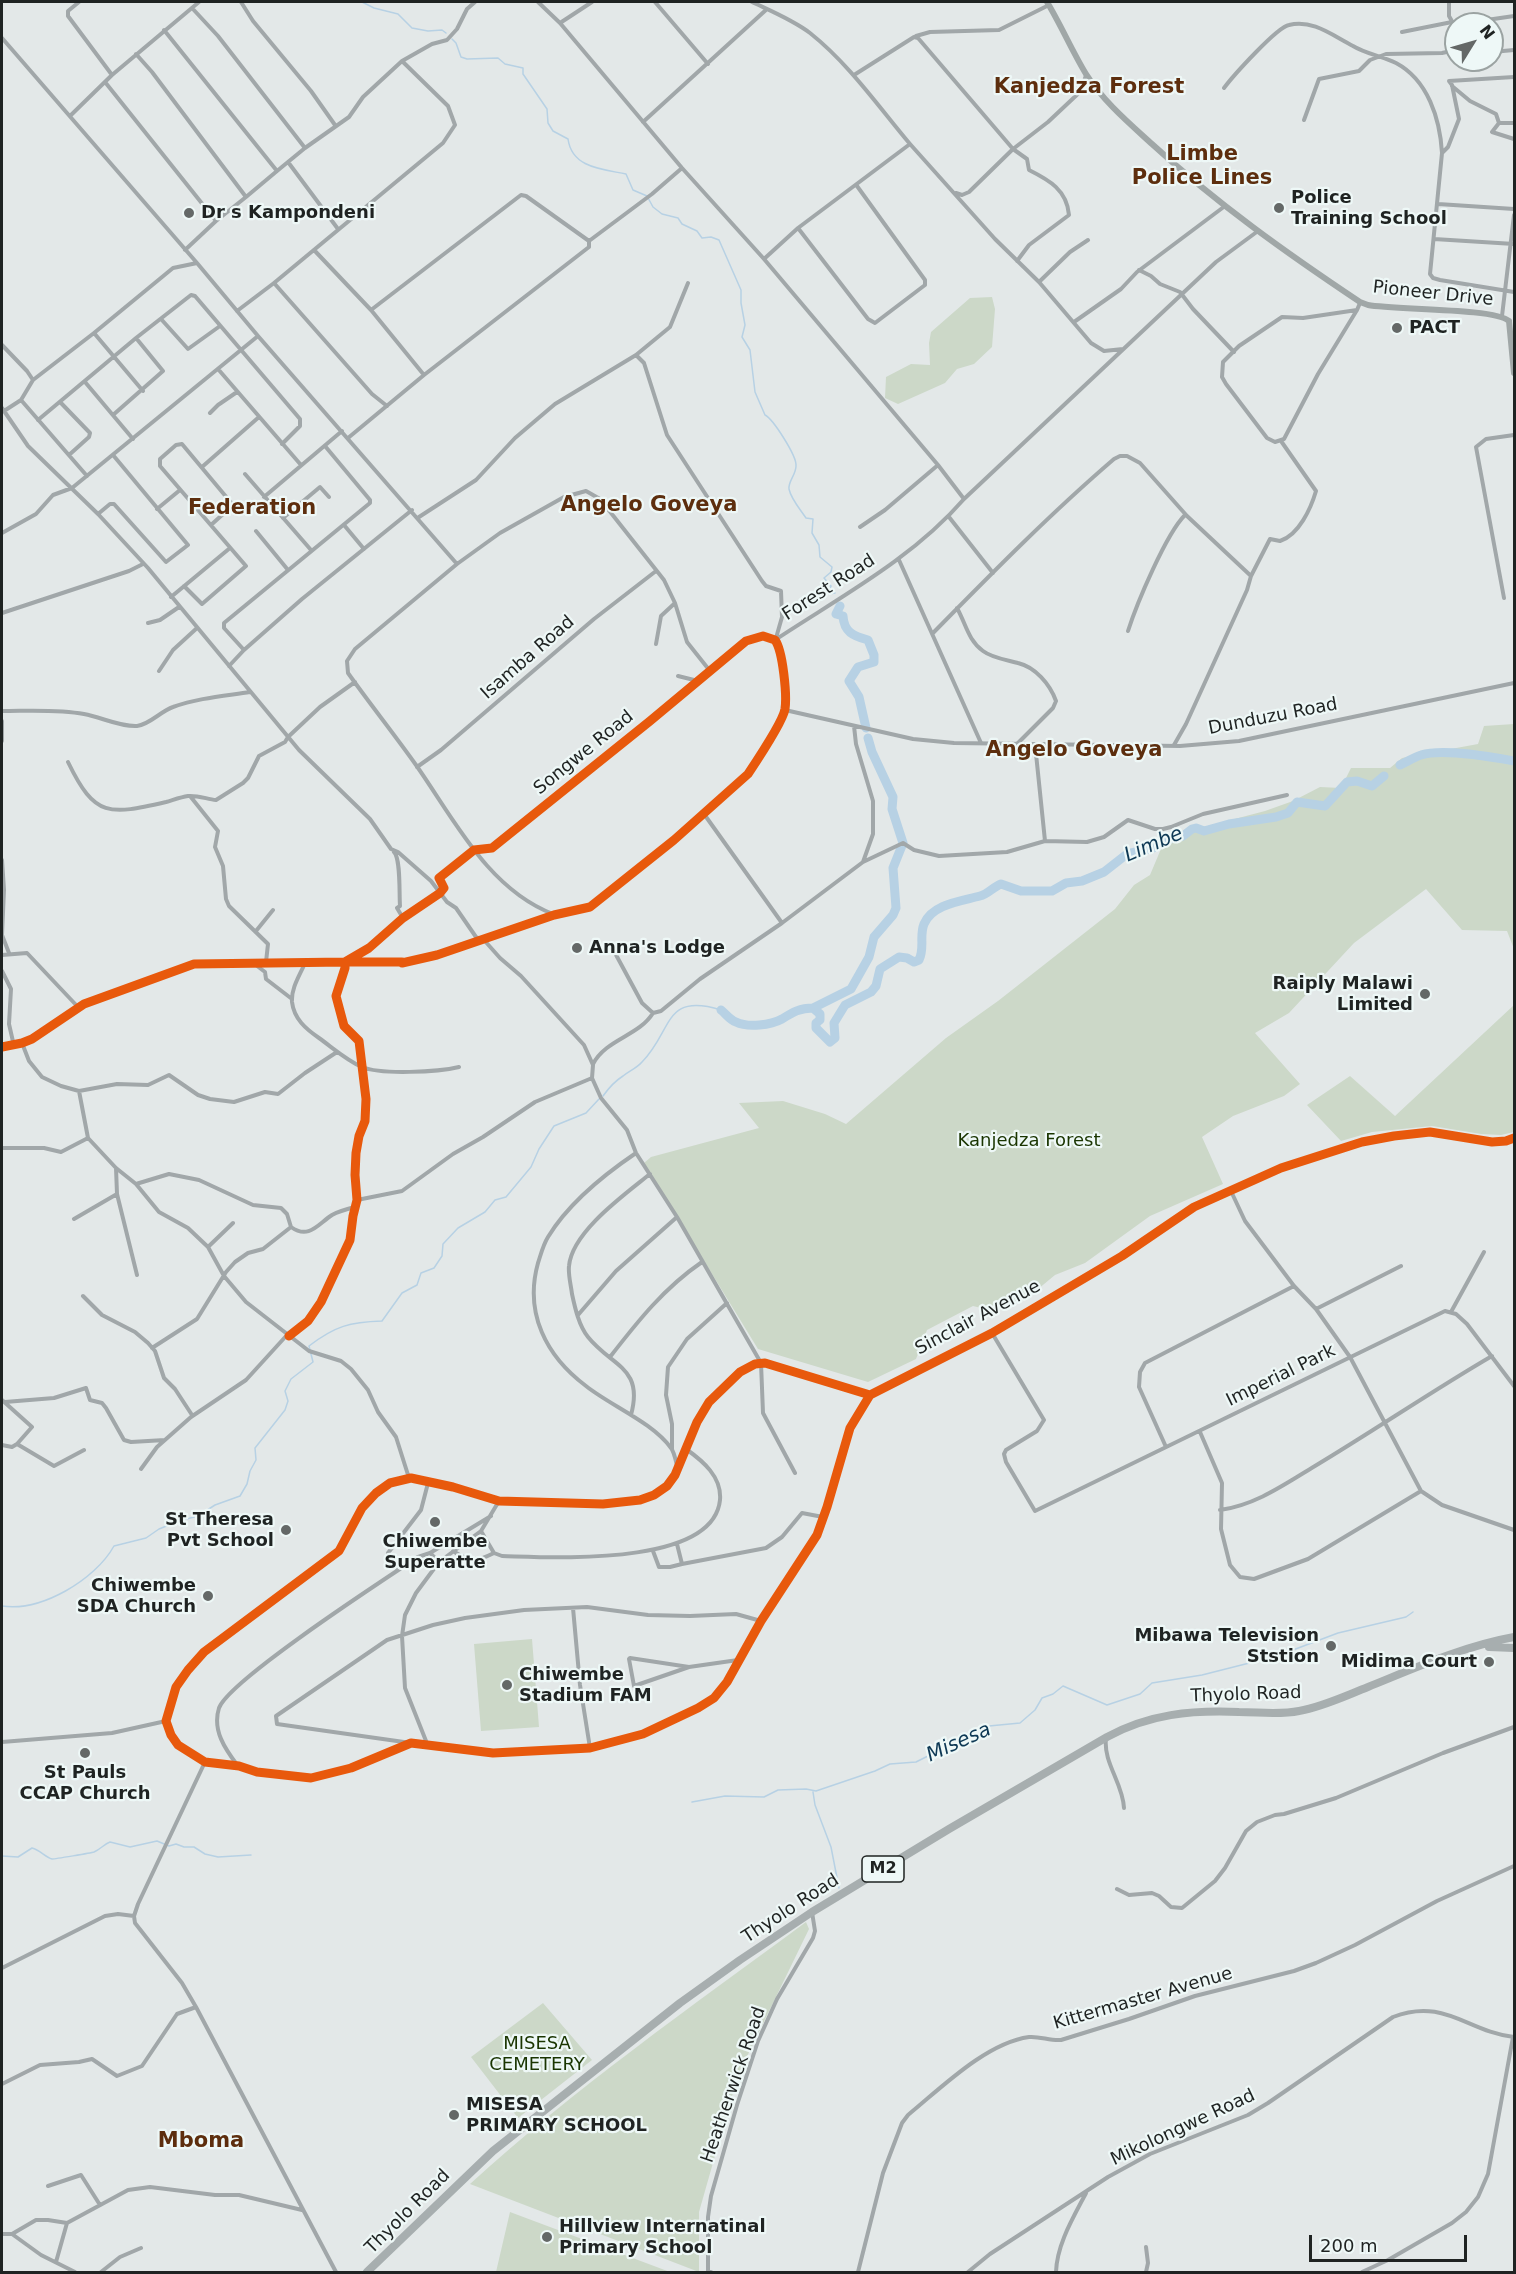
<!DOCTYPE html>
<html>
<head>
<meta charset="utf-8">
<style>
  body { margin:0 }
  #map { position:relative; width:1516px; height:2274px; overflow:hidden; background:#e3e8e8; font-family:"DejaVu Sans",sans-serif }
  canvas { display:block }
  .frame { position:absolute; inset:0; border:3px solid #1f2322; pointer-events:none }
  .north { position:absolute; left:1444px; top:12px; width:60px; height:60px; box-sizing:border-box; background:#eef8f7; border:2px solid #9ba3a2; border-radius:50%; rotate:53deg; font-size:16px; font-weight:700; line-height:24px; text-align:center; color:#1f2322 }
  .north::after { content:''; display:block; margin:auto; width:21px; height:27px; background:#646867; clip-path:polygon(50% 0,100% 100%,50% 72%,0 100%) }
  .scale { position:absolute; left:1309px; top:2235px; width:158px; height:27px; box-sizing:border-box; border:3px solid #1f2322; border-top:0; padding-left:8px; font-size:18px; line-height:21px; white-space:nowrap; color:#1f2322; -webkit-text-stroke:4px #eef8f7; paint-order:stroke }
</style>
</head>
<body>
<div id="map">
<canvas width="1516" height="2274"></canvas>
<div class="frame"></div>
<div class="north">N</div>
<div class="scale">200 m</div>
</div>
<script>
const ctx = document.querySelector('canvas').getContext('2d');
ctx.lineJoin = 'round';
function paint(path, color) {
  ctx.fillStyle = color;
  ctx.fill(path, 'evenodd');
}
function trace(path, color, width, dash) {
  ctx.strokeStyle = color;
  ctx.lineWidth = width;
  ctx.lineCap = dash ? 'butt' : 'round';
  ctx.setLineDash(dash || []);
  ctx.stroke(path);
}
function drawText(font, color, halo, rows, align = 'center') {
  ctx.font = font + ' "DejaVu Sans",sans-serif';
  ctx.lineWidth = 4.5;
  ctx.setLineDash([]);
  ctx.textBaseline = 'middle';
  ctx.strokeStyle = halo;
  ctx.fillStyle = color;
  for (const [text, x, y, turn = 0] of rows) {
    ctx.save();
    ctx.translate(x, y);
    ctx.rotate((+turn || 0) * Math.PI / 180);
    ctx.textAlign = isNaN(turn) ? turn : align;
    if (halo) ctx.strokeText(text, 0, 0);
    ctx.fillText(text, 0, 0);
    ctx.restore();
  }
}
paint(new Path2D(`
  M992 297 995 309 992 347 974 364 957 369 945 383 898 404 885 398 886 377 911 364 930 365 929 343 931 332 970 298Z
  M1514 724V949L1507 931 1462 930 1426 889 1354 943 1289 1013 1255 1033 1300 1084 1284 1096 1233 1116 1202 1137 1223 1184 1150 1216 1085 1263 1055 1275 1032 1294 993 1311 973 1306 927 1330 916 1359 868 1382 758 1349 644 1163 651 1157 759 1128 739 1103 783 1101 825 1114 846 1124 946 1038 998 1001 1115 909 1134 885 1150 875 1166 837 1265 811 1293 801 1320 787 1341 788 1351 768H1390L1402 758 1478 744 1484 726Z
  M1514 1005V1132L1501 1135 1481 1134 1432 1126 1372 1132 1341 1141 1307 1105 1350 1076 1395 1116Z
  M532 1639 539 1727 481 1731 474 1644Z
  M806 1922 809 1929 738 2075 699 2212V2272L470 2184C575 2088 691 2007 806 1922Z
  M543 2003 592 2060 518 2118 471 2057Z
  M510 2212 670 2272H496Z`), '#ccd8c8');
trace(new Path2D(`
  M362 2 374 8 398 14 412 28 428 31 442 30 446 33
  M452 39 456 43 461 57 467 59 498 58 505 64 523 68V74L547 109 548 123 553 131 568 139C572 168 602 169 626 174L633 190 647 196 653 207 662 214 678 218 682 224 697 231 702 238 711 237 719 240 741 290V303L745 325 742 337 750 350 755 392 765 415C773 419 797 456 796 466 796 475 788 481 789 489 791 499 800 509 806 518L813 519 812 533 819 545 820 557 832 567 831 572 824 578 831 586 829 594 835 593
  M603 1096C608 1089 615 1081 623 1076 629 1071 637 1068 642 1062 673 1031 663 992 721 1010
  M2 1606C41 1612 95 1580 114 1546L146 1538 159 1529 179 1521 198 1516 215 1505 240 1496 247 1484 250 1471 256 1460 255 1448 285 1410 288 1401 285 1391 291 1379 313 1362 309 1346C335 1326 350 1322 382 1321L402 1293 417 1285 421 1273 434 1268 442 1256 443 1244 458 1228 485 1212 495 1200 506 1197 531 1167 539 1149 554 1126 586 1113 599 1099
  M813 1792 815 1805 831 1847 839 1888
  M692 1802 725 1796 764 1797 778 1790 806 1789 816 1791 875 1771 890 1764 916 1762 934 1753 942 1754 974 1741 989 1726 1020 1723 1035 1710 1042 1698 1053 1694 1063 1686 1107 1705 1140 1694 1152 1683 1202 1675 1277 1656 1338 1633 1406 1617 1413 1612
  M2 1856 18 1857 32 1848C40 1850 45 1857 52 1859 55 1859 91 1853 94 1852 101 1849 104 1844 110 1842L130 1847 157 1841 169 1846 176 1844 184 1847H194L205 1854 218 1857 251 1855`), '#b7d1e4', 1.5);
trace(new Path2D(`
  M840 606 836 614 843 616C844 632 853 636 868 640L874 655V662L858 667 849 681 859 697 866 728
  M1400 765C1407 762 1414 757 1421 755 1443 748 1492 757 1514 761
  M813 1008 851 989 869 957 874 937 893 915 896 908 893 868 903 843 892 809 893 797 872 752 868 738
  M721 1010C726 1014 730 1020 736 1022 748 1028 771 1025 782 1019 793 1012 800 1008 813 1008L820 1014V1020L816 1023V1028L830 1042 835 1038 834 1023 845 1005 871 992 876 986 880 969 899 957 907 958 914 962 919 960C925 948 919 936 924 924 932 904 962 901 980 896 988 894 993 887 1001 884L1021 891H1052L1066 883 1082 881 1104 872 1127 854 1153 848 1172 838 1183 836 1192 829 1196 828 1204 831 1229 824 1276 817 1288 813 1297 802 1325 806 1347 782 1357 781 1372 786 1384 776`), '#b7d1e4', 9);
trace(new Path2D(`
  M79 2 68 11V16L112 75
  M241 2 253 21 311 91 335 125
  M538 2 560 23 682 168 764 259
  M655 2 708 64
  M752 2C771 11 793 20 810 33 849 64 878 106 910 144
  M1449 2V16L1453 23
  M192 8 218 36 305 148 277 171
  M560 23 592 2
  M1459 24 1514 16
  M164 30 277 171 246 197
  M1402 32 1452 22
  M916 36 930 32 999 30 1049 5
  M2 38 197 263
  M1492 52 1514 50
  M136 54 152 72 246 197 216 221
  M854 75 914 37 918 38 1013 149 1027 159 1029 170C1049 180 1067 190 1069 215L1029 245 1017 261
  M1514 77 1449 81 1452 85 1459 119 1448 147 1442 153 1430 274 1433 278 1440 280 1514 292
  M105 82 216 221 185 250
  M1452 86 1470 101 1496 114 1499 123
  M1224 88C1233 76 1277 27 1289 25 1313 19 1333 36 1353 46 1366 54 1382 56 1396 63 1428 80 1440 119 1442 153
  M70 116 112 75 199 2
  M1304 120 1319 79 1359 71 1370 60 1386 54 1442 53 1456 50
  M643 122 767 9
  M1499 123 1492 132 1514 139
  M1499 123H1514
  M305 148 349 117 363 97 402 61 432 44 447 40 457 29 467 9 475 2
  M288 162 338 229
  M956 193 962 195 969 192 1013 149 1048 122 1081 91 1086 75
  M1438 204 1514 209
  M798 228 868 319 875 323 925 285V280L857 186
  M1434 239 1514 244
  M589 241 652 194 682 168
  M314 250 371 310
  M1139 270 1151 276 1160 284 1180 292 1193 309 1234 352
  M1039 282 1070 252 1088 240
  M274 283 372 394 387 406
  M1357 310 1303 318 1282 317 1239 346 1223 362 1222 377 1226 384 1267 438 1275 442 1284 439 1318 374 1357 310 1360 303
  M237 311 274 283 443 143 455 125 448 106 402 61
  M1502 316 1514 215
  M161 319 188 349 220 326
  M1074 322 1121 289 1137 272 1225 206
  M94 333 143 391
  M2 345 27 371 33 380
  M636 355 670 327 688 283
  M218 369 301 465
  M85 382 133 439
  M21 400 87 476
  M61 403 90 433 89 437 69 455
  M2 408 28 446 98 514 148 568 299 750 370 819 391 849 398 852 431 881 447 902 456 908 476 937 484 940 500 958 521 976 584 1045 593 1065 592 1078 601 1098 627 1130 636 1153 677 1217 761 1363 763 1413 795 1473
  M4 411 21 400 33 380 94 333 173 268 197 263 258 336 457 564
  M210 413 218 405 237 392
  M113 415 163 371 136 338
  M38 420 136 338 191 295 195 296 300 419V426L282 444
  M348 438 424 375 589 247V241L526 196 521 195 371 310 424 375
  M202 467 259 417
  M245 474 311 550
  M264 497 342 431
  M964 499 938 465 764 259 798 228 910 144 995 239 1039 282 1091 343 1104 351 1123 349
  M157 509 180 490
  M98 514 110 504H114L166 562 188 545 113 455
  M419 517 476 480 515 438 555 404 636 355 644 363 667 435 762 581 766 586 781 591 782 617 776 638
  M949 517 993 573
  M283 518 320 487 329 497
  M344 525 364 549
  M860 527 885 510 938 465
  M256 531 288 570
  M2 533 36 514 53 495 72 488 258 336
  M899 560 981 743
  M1251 576 1270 539 1280 541C1299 535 1311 508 1316 491L1281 441
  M184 586 202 604 246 566 160 466V459L176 445 182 444 233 505 211 525
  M171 597 230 548
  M1504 598 1476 447 1486 439 1514 435
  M957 608C966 624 968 640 983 651 992 658 1007 660 1018 663 1035 667 1050 684 1056 701L1053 708 1018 743
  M2 613 129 571 143 564
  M148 623 160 620 179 607
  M1128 631C1137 603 1166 534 1185 515
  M933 633C992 573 1051 513 1114 459L1120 456H1127L1140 463 1187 516 1251 576 1247 590 1186 724 1174 745
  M775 640C840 597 912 559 964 499L1216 262 1258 231
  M656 644 661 616 675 603
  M244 650 224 628V623L370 503V500L325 446
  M229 666 244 650 302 599 412 510
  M159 671 173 650 197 628
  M678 676 698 681
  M785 710 913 739 954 743 1180 746 1239 741 1514 683
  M2 711C28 711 58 709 84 714 101 717 120 727 137 726 149 725 161 711 173 707 198 698 224 696 250 692
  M2 721V741
  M1035 744 1045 841
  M68 762C95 818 109 815 166 802 173 800 181 797 188 796 197 795 207 799 216 800L243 783 248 778 259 756 285 742 288 737 320 707 355 682
  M417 767 441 750 594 619 656 571
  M190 796 218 831 215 847 223 866 226 899 229 906 268 944 266 962
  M704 814 782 923
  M394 852C401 859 399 894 400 906L397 908 403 918
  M2 860 4 890 2 935 9 953
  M863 862 903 843 914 850 939 856 1007 852 1045 841 1087 842 1104 837 1128 820 1155 829H1163L1171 827 1203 814 1287 795
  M553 914C488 889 454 819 416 765 394 734 370 704 348 673L347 661 355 649 457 564 500 533 564 497 586 491 600 499 664 580 675 603 687 642 710 671
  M256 931 273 910
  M615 953 642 1003 653 1013
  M2 955 27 953 78 1007
  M252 962 265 972 266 979 292 999
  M305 963C300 975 291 988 292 1002 294 1019 306 1029 319 1038 333 1048 346 1060 362 1067 381 1075 438 1072 459 1067
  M2 971 11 989 9 1024 14 1046
  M22 1043 29 1061 42 1077 61 1086 79 1091 117 1084 148 1085 169 1075 198 1095 210 1099 234 1102 265 1092 278 1094 305 1073 337 1052
  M2 1047 22 1043 32 1039 84 1004 194 964 345 962
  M593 1064C606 1039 639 1036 653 1013L661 1011 700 979 782 923 863 862 873 834V801L856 744 854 726
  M79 1091 88 1138 116 1168 136 1184 159 1212 188 1228 208 1247 224 1276 246 1302 309 1351 341 1361 351 1369 368 1390 378 1412 396 1437 409 1478
  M2 1148H44L61 1152 88 1138
  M636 1153C605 1174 568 1204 548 1237 543 1245 541 1254 538 1263 524 1313 546 1356 586 1386 611 1406 652 1422 671 1448 675 1453 676 1463 678 1470
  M116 1168 117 1194 137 1275
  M136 1184 169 1174 199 1180 253 1205 281 1208 287 1214 291 1227C309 1240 318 1224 332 1215 339 1211 347 1209 355 1207
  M1230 1189 1245 1221 1294 1286 1316 1309 1350 1357 1421 1491 1442 1505 1514 1530
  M357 1200 402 1191 453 1154 483 1137 535 1102 592 1078
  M74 1219 117 1194
  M208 1247 233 1223
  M83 1296 102 1315 135 1332 148 1343 155 1351 164 1378 175 1389 192 1415
  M1316 1309 1401 1266
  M1451 1312 1484 1252
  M578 1315 616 1271 677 1217
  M992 1333 1044 1420 1037 1431 1006 1450 1004 1454 1006 1462 1035 1511 1445 1311 1456 1314 1467 1324 1514 1386
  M289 1336 308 1321 321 1302 350 1240 353 1216 357 1200 355 1175 356 1153 359 1136 365 1121 366 1099 359 1041 344 1026 336 996 345 968V962L369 948 403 918 440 893 444 888 439 878 474 850 492 848 650 721 746 641 755 637H770L778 644 783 659 785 710 763 750 748 774 727 793 674 840 601 899 590 907 554 915 422 959 402 963 351 962
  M152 1348 197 1319 226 1272 235 1262 248 1253 263 1249 291 1227
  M610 1357C638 1321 664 1288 702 1262
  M870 1395 850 1428 827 1507 817 1535 761 1621 727 1682 714 1698 698 1708 643 1734 590 1748 493 1753 411 1743 351 1768 311 1778 257 1772 239 1766 205 1762 178 1745 171 1735 166 1721 176 1687 188 1670 204 1652 339 1551 362 1508 376 1493 390 1483 411 1478 453 1487 499 1501 603 1504 640 1500 654 1495 667 1486 675 1475 697 1422 709 1402 740 1372 755 1364 765 1363 870 1395 992 1333 1122 1256 1194 1207 1281 1168 1362 1142 1394 1136 1430 1132 1492 1142 1506 1141 1514 1138
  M2 1400 32 1427 17 1444
  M5 1402 54 1398 86 1388 90 1400 102 1403 106 1408 124 1440 131 1442 165 1440
  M631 1415C644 1367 612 1367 588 1337 579 1326 575 1308 572 1294 571 1285 568 1275 569 1266 572 1232 624 1195 650 1174
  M1200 1432 1222 1483 1221 1529 1230 1565 1240 1577 1254 1579 1308 1559 1421 1491
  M2 1445 12 1447 17 1444 54 1466 84 1450
  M1166 1447 1139 1387 1140 1372 1145 1363 1294 1286
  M672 1449V1424L666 1395 668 1367 687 1339 727 1303
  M141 1469 157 1447 191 1417 246 1380 287 1335
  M1220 1510C1256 1505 1285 1484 1315 1466 1375 1430 1432 1391 1492 1356
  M481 1531 494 1553 502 1556C549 1557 713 1568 720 1500 722 1477 703 1461 686 1449
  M453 1551C471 1563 476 1562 494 1553
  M653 1551 659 1567H670L682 1564 677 1544
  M430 1553 491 1516
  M682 1564 766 1548 782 1537 802 1513 823 1517
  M398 1570 390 1560 388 1553 421 1510 428 1483
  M573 1608 580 1685 590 1748
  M689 1667 634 1686 629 1659 630 1658 689 1667 738 1660
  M1106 1738C1103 1763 1123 1783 1124 1808
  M2 1742 112 1733 166 1721
  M411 1743 277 1724 276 1716 387 1640 433 1625 465 1618 524 1610 587 1607 648 1615 690 1616 736 1614 761 1621
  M428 1746 405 1688 402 1636 405 1615 416 1593 439 1562 481 1531 499 1501
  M205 1762 138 1904 134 1916 135 1923 182 1983 196 2007 336 2272
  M238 1766C225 1749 212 1730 219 1708 229 1680 385 1579 418 1557L430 1553 439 1562
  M1117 1889 1129 1895 1152 1893 1159 1896 1171 1907 1182 1908 1215 1881 1225 1868 1246 1831 1257 1822 1275 1815 1284 1814 1336 1798 1443 1753 1514 1727
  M2 1968 105 1916 118 1914 134 1916
  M2 2084 40 2065 79 2062 92 2059 117 2076 142 2066 177 2014 196 2007
  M48 2186 81 2175 100 2205
  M2 2234H12L41 2255 75 2272
  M12 2234 36 2220H48L67 2223 128 2190 150 2187 215 2195H239L302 2210
  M56 2262 67 2223
  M101 2272 120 2257 141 2248
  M711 2272H708V2217L711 2196 737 2105 758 2041 777 1999 813 1938 815 1931 812 1912
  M858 2272 883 2173 902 2123 908 2115C941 2088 986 2043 1029 2037 1040 2036 1050 2041 1061 2040L1129 2019 1195 1996 1294 1971 1316 1963 1355 1945 1437 1901 1514 1866
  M968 2272 990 2254 1108 2177 1150 2154 1248 2115 1268 2103 1393 2017C1444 1997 1468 2032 1514 2037
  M1056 2272C1057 2244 1073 2218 1086 2193
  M1146 2272 1148 2263 1146 2247
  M1362 2272 1388 2260 1452 2223 1466 2212 1478 2197 1488 2174 1513 2037`), '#a1a7a9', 4);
trace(new Path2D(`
  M1047 2C1061 25 1072 51 1086 74 1103 101 1129 123 1152 144 1216 203 1288 254 1360 302L1368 305C1394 310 1495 308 1509 321
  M1509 321 1514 373`), '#a0a7a7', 6);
trace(new Path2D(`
  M1489 1647 1514 1648
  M367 2272 493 2151 680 2003 740 1960 812 1912 949 1829 1107 1737C1149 1714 1191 1710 1239 1712 1259 1712 1279 1715 1299 1711 1322 1707 1345 1696 1368 1687 1415 1668 1464 1646 1514 1637`), '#a7aeaf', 8);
trace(new Path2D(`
  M345 962H351`), '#a1a7a9', 4);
trace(new Path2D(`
  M2 1047 22 1043 32 1039 84 1004 194 964 345 962H402V963L437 955 554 915 590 907 674 840 748 774C756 762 783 721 785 709 787 695 783 651 775 640L763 636 746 641 650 721 492 848 474 850 439 878 444 888 440 893 403 918 369 948 345 962V968L336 996 344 1026 359 1041 366 1099 365 1121 359 1136 356 1153 355 1175 357 1200 353 1216 350 1240 321 1302 308 1321 289 1336
  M870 1395 850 1428 827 1507 817 1535 761 1621 727 1682 714 1698 698 1708 643 1734 590 1748 493 1753 411 1743 351 1768 311 1778 257 1772 239 1766 205 1762 178 1745 171 1735 166 1721 176 1687 188 1670 204 1652 339 1551 362 1508 376 1493 390 1483 411 1478 453 1487 499 1501 603 1504 640 1500 654 1495 667 1486 675 1475 697 1422 709 1402 740 1372 755 1364 765 1363 870 1395 992 1333 1122 1256 1194 1207 1281 1168 1362 1142 1394 1136 1430 1132 1492 1142 1506 1141 1514 1138`), '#e8590c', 9);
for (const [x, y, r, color] of [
  [1279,208,6,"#646867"],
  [189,213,6,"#646867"],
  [1397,328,6,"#646867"],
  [577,948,6,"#646867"],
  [1425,994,6,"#646867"],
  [435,1522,6,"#646867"],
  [286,1530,6,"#646867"],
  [208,1596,6,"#646867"],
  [1331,1646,6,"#646867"],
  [1489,1662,6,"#646867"],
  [507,1685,6,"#646867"],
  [85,1753,6,"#646867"],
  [454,2115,6,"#646867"],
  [547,2237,6,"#646867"]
]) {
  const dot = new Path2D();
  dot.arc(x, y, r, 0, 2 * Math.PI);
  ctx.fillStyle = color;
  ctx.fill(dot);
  trace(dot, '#eef8f7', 2);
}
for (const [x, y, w] of [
  [883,1869,42]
]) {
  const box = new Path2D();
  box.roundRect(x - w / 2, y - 13, w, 26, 4.5);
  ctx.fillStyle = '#eef8f7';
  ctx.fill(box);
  trace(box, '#1f2322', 1.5);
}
drawText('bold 16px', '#1f2322', null, [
  ["M2",883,1869]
]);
drawText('bold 18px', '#1f2322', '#eef8f7', [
  ["Police",1291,198],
  ["Training School",1291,219],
  ["Dr s Kampondeni",201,213],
  ["PACT",1409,328],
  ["Anna's Lodge",589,948],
  ["Raiply Malawi",1413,984,"right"],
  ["Limited",1413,1005,"right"],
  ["St Theresa",274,1520,"right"],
  ["Pvt School",274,1541,"right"],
  ["Chiwembe",435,1542,"center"],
  ["Superatte",435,1563,"center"],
  ["Chiwembe",196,1586,"right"],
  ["SDA Church",196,1607,"right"],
  ["Mibawa Television",1319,1636,"right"],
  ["Ststion",1319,1657,"right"],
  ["Midima Court",1477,1662,"right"],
  ["Chiwembe",519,1675],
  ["Stadium FAM",519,1696],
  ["St Pauls",85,1773,"center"],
  ["CCAP Church",85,1794,"center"],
  ["MISESA",466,2105],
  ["PRIMARY SCHOOL",466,2126],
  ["Hillview Internatinal",559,2227],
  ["Primary School",559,2248]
], 'left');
drawText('18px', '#1f2322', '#eef8f7', [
  ["Pioneer Drive",1433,294,6],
  ["Forest Road",829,588,-33],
  ["Isamba Road",528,658,-41],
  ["Dunduzu Road",1273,717,-11],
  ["Songwe Road",584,753,-39],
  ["Sinclair Avenue",978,1318,-28],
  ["Imperial Park",1281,1376,-26],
  ["Thyolo Road",1246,1695,-2],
  ["Thyolo Road",791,1909,-33],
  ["Kittermaster Avenue",1143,1999,-16],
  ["Heatherwick Road",734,2085,-71],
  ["Mikolongwe Road",1183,2128,-25],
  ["Thyolo Road",408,2212,-45]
]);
drawText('18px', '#1a3500', '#eef8f7', [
  ["Kanjedza Forest",1029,1141],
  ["MISESA",537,2044],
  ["CEMETERY",537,2065]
]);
drawText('italic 20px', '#0d3854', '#eef8f7', [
  ["Limbe",1154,845,-23],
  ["Misesa",959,1743,-24]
]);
drawText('bold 21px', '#5d2e0e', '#eef8f7', [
  ["Kanjedza Forest",1089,88],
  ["Limbe",1202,155],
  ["Police Lines",1202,179],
  ["Angelo Goveya",649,506],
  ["Federation",252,509],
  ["Angelo Goveya",1074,751],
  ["Mboma",201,2142]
]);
</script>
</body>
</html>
